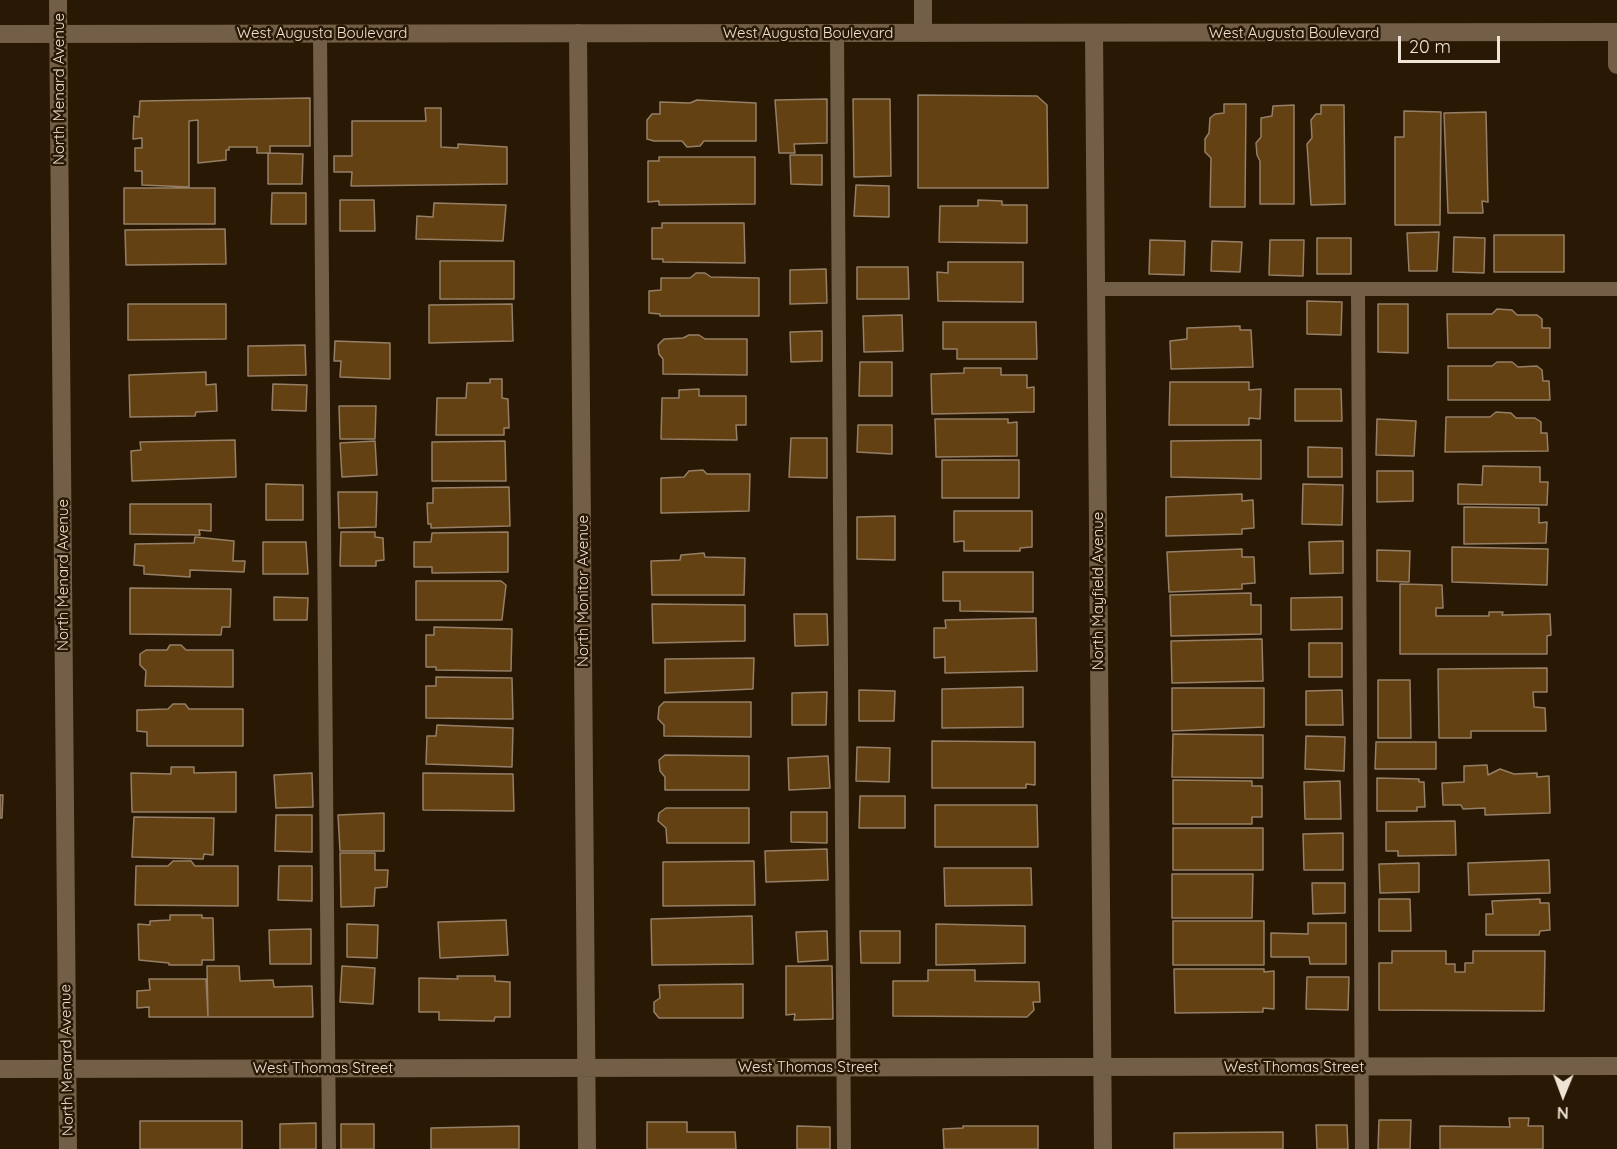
<!DOCTYPE html>
<html>
<head>
<meta charset="utf-8">
<style>
  body { margin:0 }
  #map { position:relative; width:1617px; height:1149px; overflow:hidden; background:#291803; font-family:Quicksand,sans-serif }
  canvas { display:block }
  .north { position:absolute; left:1533px; top:1065px; width:60px; height:60px; -webkit-text-stroke:4px #291803; paint-order:stroke; rotate:181deg; font-size:16px; font-weight:700; line-height:24px; text-align:center; color:#efe3d6 }
  .north::after { content:''; display:block; margin:auto; width:21px; height:27px; background:#efe3d6; clip-path:polygon(50% 0,100% 100%,50% 72%,0 100%) }
  .scale { position:absolute; left:1398px; top:36px; width:102px; height:27px; box-sizing:border-box; border:3px solid #efe3d6; border-top:0; padding-left:8px; font-size:18px; line-height:21px; white-space:nowrap; color:#efe3d6; -webkit-text-stroke:4px #291803; paint-order:stroke }
</style>
</head>
<body>
<div id="map">
<canvas width="1617" height="1149"></canvas>
<div class="north">N</div>
<div class="scale">20 m</div>
</div>
<script>
const ctx = document.querySelector('canvas').getContext('2d');
ctx.lineJoin = 'round';
function paint(path, color) {
  ctx.fillStyle = color;
  ctx.fill(path, 'evenodd');
}
function trace(path, color, width, dash) {
  ctx.strokeStyle = color;
  ctx.lineWidth = width;
  ctx.lineCap = dash ? 'butt' : 'round';
  ctx.setLineDash(dash || []);
  ctx.stroke(path);
}
function drawText(font, color, halo, rows, align = 'center') {
  ctx.font = font + ' Quicksand,sans-serif';
  ctx.lineWidth = 5;
  ctx.setLineDash([]);
  ctx.textBaseline = 'middle';
  ctx.strokeStyle = halo;
  ctx.fillStyle = color;
  for (const [text, x, y, turn = 0] of rows) {
    ctx.save();
    ctx.translate(x, y);
    ctx.rotate((+turn || 0) * Math.PI / 180);
    ctx.textAlign = isNaN(turn) ? turn : align;
    if (halo) ctx.strokeText(text, 0, 0);
    ctx.fillText(text, 0, 0);
    ctx.restore();
  }
}
const building = new Path2D(`
  M918 95 1037 96 1047 105 1048 188H918Z
  M310 98V146H270V153H257V147H229V150H226V160L198 163V120L189 121V187L142 185V171H135V148H142V138L133 139 134 116 139 117 140 101Z
  M827 99V143L794 144 795 153H779L775 100Z
  M853 99H890L891 176 854 177Z
  M697 100 756 103V141H704L700 146 687 147 682 141H654L647 139V120L652 114H660V102L690 103Z
  M1224 104H1246L1245 207H1210L1211 158 1205 152V139L1209 133 1210 118 1215 114 1224 113Z
  M1294 105V204H1260V161L1257 155 1256 143 1261 137V118L1272 116 1273 106Z
  M1321 105H1344L1345 204 1311 205 1307 144 1312 138 1311 120 1316 114H1321Z
  M425 108H441V147L458 148V144L507 147V184L351 186 352 172H334V156H352V121H426Z
  M1404 111 1441 112 1440 225H1395V137H1404Z
  M1486 112 1488 202 1482 201 1483 213H1448L1444 113Z
  M268 153 303 154 302 184H268Z
  M790 155H822V185L791 184Z
  M659 157H755V204L659 205V201L648 202V161H659Z
  M856 185 889 186V217L854 216Z
  M124 188H215V224H124Z
  M272 193H306V224H271Z
  M340 200H374L375 231H340Z
  M978 200 1002 201V205H1027V243L939 242 940 206H978Z
  M434 203 506 205 503 241 416 239 417 216 433 217Z
  M662 223H744L745 263 663 262V259H652V228H662Z
  M225 229 226 264 126 265 125 230Z
  M1439 232 1437 271H1409L1407 233Z
  M1494 235H1564V272H1494Z
  M1454 237 1485 238 1484 273 1453 272Z
  M1317 238H1351V274H1317Z
  M1150 240 1185 241 1184 275 1149 274Z
  M1270 240H1304L1303 276 1269 275Z
  M1212 241 1242 242 1240 272 1211 271Z
  M440 261H514V299H440Z
  M948 262H1023V302L938 301 937 272 948 273Z
  M857 267H908L909 299H857Z
  M826 269 827 303 790 304V270Z
  M696 273H705L711 277 759 278V316H660V314L649 313V291L661 290V278H690Z
  M1307 301 1342 302 1341 335 1307 334Z
  M128 304H226V339L128 340Z
  M512 304 513 341 429 343V305Z
  M1378 304H1408V353L1378 352Z
  M1497 309 1512 310 1517 315H1537L1542 319V328H1550V348H1448L1447 314H1492Z
  M902 315 903 351 864 352 863 316Z
  M943 322H1036L1037 359H957V349H943Z
  M1240 326V330H1251L1253 367 1171 369 1170 341 1187 339V328Z
  M822 331V361L791 362 790 332Z
  M689 335H699L705 339H747V375L663 374V359L659 354 658 345 664 339 683 338Z
  M335 341 390 343V379L340 377 341 361H334Z
  M305 345 306 375 248 376V346Z
  M860 362H892V396H859Z
  M1497 362H1512L1518 367 1537 366 1542 370 1543 381H1549L1550 400H1448V366H1492Z
  M964 368H1001V375H1027V388L1034 387V412L932 414 931 374 964 373Z
  M206 372V385L216 384 217 411 196 412 195 416 130 417 129 375Z
  M490 379H502V398L508 399 509 428H504V435H436L437 398H466L467 383H490Z
  M1170 382H1249V390L1261 389 1260 419 1249 418V425H1169Z
  M273 384 307 385 306 411 272 410Z
  M699 389V396H746V425H736L737 440 661 439 662 398H679V390Z
  M1295 389H1341L1342 421H1295Z
  M339 406H376L375 439H340Z
  M1496 412 1511 413 1516 418H1535L1541 422V433H1547L1548 451 1445 452 1446 417H1490Z
  M935 419H1008V423L1017 422V456L936 457Z
  M1377 419 1416 421 1414 456 1376 455Z
  M858 425H892V454L857 452Z
  M791 438H827V478L789 477Z
  M235 440 236 477 132 481 131 451 141 450 140 442Z
  M1261 440V479L1171 477V441Z
  M375 441 377 475 342 477 340 443Z
  M505 441 506 481H432V442Z
  M1308 447 1342 448V477H1308Z
  M942 460H1019V498H942Z
  M1483 466 1540 467V482H1548L1547 505 1458 504V484L1482 485Z
  M703 470 707 474H750L749 511 661 513V478L684 477 689 471Z
  M1377 471H1413V501L1377 502Z
  M266 484 303 485V520H266Z
  M1303 484 1343 485 1342 525 1302 524Z
  M509 487 510 526 431 528V524H428L427 503H433V488Z
  M338 492H377L376 527 339 528Z
  M1242 494V501L1253 500 1254 528 1242 529V534L1166 536V497Z
  M130 504H211V531L199 530 200 535 130 534Z
  M1464 507 1539 508V523L1547 522 1546 543 1464 544Z
  M954 511H1032V547L1020 548V551H964V541L954 542Z
  M895 516V560L857 559V517Z
  M341 532H375V537L383 538 384 560 376 561V566H340Z
  M508 532V572L432 573V567H414V542H431L432 533Z
  M195 537 234 541 233 561H245L244 572 190 570V577L144 574V566L134 565 135 544 194 543Z
  M1343 541V573L1310 574 1309 542Z
  M263 542H306L308 574H263Z
  M1452 547 1548 549 1547 585 1452 582Z
  M1242 549V557H1254L1255 583 1242 584V589L1169 592 1167 552Z
  M1377 550 1410 551 1409 582 1377 581Z
  M704 553 705 557 745 558 744 595H652L651 561 680 560 681 555Z
  M943 572H1033V612L960 611V601H943Z
  M416 581H501L506 585 502 620H416Z
  M1400 584 1442 585 1443 608H1436V616H1489V612H1503L1502 615 1550 614 1551 635 1547 636V654H1400Z
  M130 588 231 589 230 627H222L221 635 130 634Z
  M1251 593V605H1261V634L1171 636 1170 595Z
  M274 597 308 598 307 620H274Z
  M1342 597V629L1291 630V598Z
  M652 604 745 605V641L653 643Z
  M794 614H827L828 645 795 646Z
  M1036 618 1037 671 945 673V657L934 658V628H946L945 620Z
  M434 627 512 629 511 671 436 670V667H426V635H434Z
  M1262 639 1263 681 1172 683 1171 641Z
  M1309 643H1342V677H1309Z
  M170 645H181L186 650H233V687L145 686 146 671 140 665V654L146 650H167Z
  M754 658 753 689 665 693V659Z
  M1547 668V692H1533L1534 707 1545 708 1546 731H1471V738H1439L1438 669Z
  M436 677 512 678 513 719 426 718V686H436Z
  M1378 680H1410L1411 738H1378Z
  M1023 687V727L942 728V689Z
  M1172 688H1264V727L1172 731Z
  M859 690 895 691 894 721H859Z
  M1342 690 1343 725H1306V691Z
  M827 692 826 725H792V693Z
  M664 702H751V737L664 736V725L658 719 659 707Z
  M173 704H185L189 709H243V746H147V732L137 731V710L168 709Z
  M437 725 513 728 512 767 426 764 427 736H436Z
  M1173 734 1263 735V778L1172 777Z
  M1306 736 1345 737 1344 771 1305 769Z
  M932 741 1035 742V785L1026 784V788H932Z
  M1376 742H1436V769H1375Z
  M857 747 890 748 889 782 856 781Z
  M665 755 749 756V790H665V777L660 771 659 760Z
  M828 756 830 788 789 790 788 758Z
  M1487 765 1488 775 1500 769 1514 774 1537 773V777L1549 776 1550 813 1485 815V808L1463 809 1461 805H1443L1442 783 1464 782V766Z
  M171 767H194V773L236 772V812H132L131 773 171 774Z
  M312 773 313 807 276 808 274 775Z
  M423 773 513 774 514 811 423 810Z
  M1377 778 1419 779V782H1424L1425 807H1417V811H1377Z
  M1173 780 1252 781V786H1262V817H1252V824H1173Z
  M1340 781 1341 819H1305L1304 782Z
  M0 795H3L2 818H0Z
  M860 796H905V828H859Z
  M935 805H1037L1038 847H935Z
  M666 808H749V843H667L666 828 658 821 659 813Z
  M791 812H827V843L791 842Z
  M384 813V851H340L338 815Z
  M276 815H312V852L275 851Z
  M134 817 214 818 213 855 204 854 203 859 132 857Z
  M1455 821 1456 855 1398 856V851H1386V822Z
  M1173 828H1263V870H1173Z
  M1343 833V870H1304L1303 834Z
  M827 849 828 880 766 882 765 851Z
  M340 853H375V870H388L387 887 375 888 374 906 341 907Z
  M1549 860 1550 893 1469 895 1468 863Z
  M173 861H191L195 866H238V906L135 905 136 866H168Z
  M754 861 755 905 663 906V862Z
  M1419 863V892L1380 893 1379 864Z
  M279 866H312V901L278 900Z
  M944 868H1031L1032 905 945 906Z
  M1172 874H1253L1252 918H1172Z
  M1312 883H1345V913L1313 914Z
  M1379 899H1410L1411 931H1379Z
  M1540 899V903H1549L1550 930 1540 931 1539 935H1486V914H1493L1492 901Z
  M170 915H202V918H213L214 960H202V965H169V963L139 960 138 924 150 925V921L170 920Z
  M752 916 753 964 652 965 651 919Z
  M506 920 508 955 440 958 438 922Z
  M1173 921H1264V965H1173Z
  M1308 923H1346V964H1310L1309 957H1271V933L1308 934Z
  M347 924 378 925 377 958 347 957Z
  M936 924 1025 926V963L936 965Z
  M311 929V964H270L269 930Z
  M827 931 828 960 798 962 796 932Z
  M860 931H900V963H861Z
  M1392 951H1446V964H1455V972H1465V963H1473V951H1545L1544 1011 1379 1010V963H1392Z
  M207 966H239L240 981 273 980 274 987 312 986 313 1017H208Z
  M342 966 375 968 373 1004 340 1002Z
  M786 966H832L833 1019 794 1020 795 1014 786 1015Z
  M1174 969H1264V972L1274 971V1009L1263 1008V1012L1175 1013Z
  M928 970H975V981L1039 982 1040 1002H1033L1034 1010 1027 1017 893 1016V981H928Z
  M457 976H495V981L510 982V1017H495L494 1021 439 1020V1012H419V978L458 979Z
  M1307 977H1349L1348 1010 1306 1009Z
  M149 979H206L208 1017H149V1007L137 1008V991L150 990Z
  M743 984V1018H659L654 1012V1002L660 998 659 985Z
  M1509 1118H1529L1528 1126H1543V1149H1440V1126L1510 1127Z
  M1379 1120H1411L1410 1149H1378Z
  M140 1121H242V1149H140Z
  M647 1122H687V1132H735L736 1149H647Z
  M316 1123V1149H280V1124Z
  M341 1124H374V1149H341Z
  M1316 1125H1347L1348 1149H1317Z
  M519 1126V1149H431V1128Z
  M797 1126 830 1127V1149H797Z
  M963 1126H1038V1149H944L943 1129 963 1128Z
  M1283 1132V1149H1174V1133Z`);
paint(building, '#644112');
trace(building, '#957f67', 1.5);
trace(new Path2D(`
  M320 33 329 1149
  M837 33 844 1149
  M1096 289H1617
  M1358 290 1362 1149`), '#735f48', 14);
trace(new Path2D(`
  M58 0 68 1149
  M923 0V33
  M1617 32V65
  M578 33 587 1149
  M1094 33 1103 1149
  M0 1069 1617 1066`), '#735f48', 18);
trace(new Path2D(`
  M0 34 1617 32`), '#735f48', 18);
drawText('15px', '#efe3d6', '#291803', [
  ["West Augusta Boulevard",322,33],
  ["West Augusta Boulevard",808,33],
  ["West Augusta Boulevard",1294,33],
  ["North Menard Avenue",59,89,-90],
  ["North Menard Avenue",63,575,-90],
  ["North Monitor Avenue",583,591,-90],
  ["North Mayfield Avenue",1098,591,-90],
  ["North Menard Avenue",67,1060,-91],
  ["West Thomas Street",808,1067],
  ["West Thomas Street",1294,1067],
  ["West Thomas Street",323,1068]
]);
</script>
</body>
</html>
